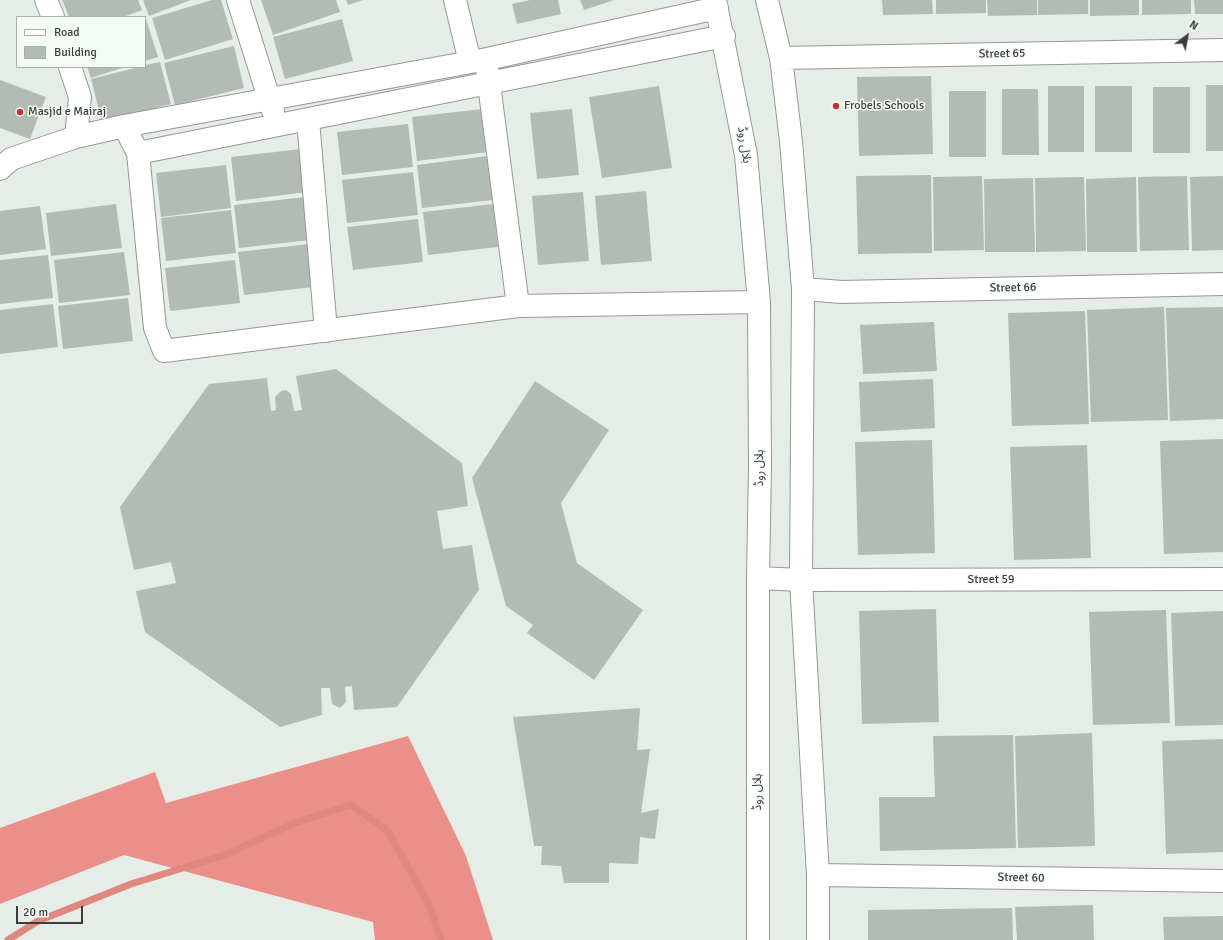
<!DOCTYPE html>
<html>
<head>
<meta charset="utf-8">
<style>
  body { margin:0 }
  #map { position:relative; width:1223px; height:940px; overflow:hidden; background:#e6ede7; font-family:Signika,sans-serif }
  canvas { display:block }
  .legend { position:absolute; left:16px; top:16px; width:130px; height:52px; box-sizing:border-box; background:#f4fbf5; border:1px solid #aaafab; margin:0; padding:5px 7px; list-style:none; font-size:12px; color:#3a3d3b }
  .legend li { display:flex; align-items:center; gap:8px; height:20px }
  .legend b { width:20px; border:1px solid #aaafab }
  .north { position:absolute; left:1167px; top:16px; width:40px; height:40px; -webkit-text-stroke:3px #f4fbf5; paint-order:stroke; rotate:32deg; font-size:11px; font-weight:700; line-height:16px; text-align:center; color:#3a3d3b }
  .north::after { content:''; display:block; margin:auto; width:14px; height:18px; background:#3a3d3b; clip-path:polygon(50% 0,100% 100%,50% 72%,0 100%) }
  .scale { position:absolute; left:16px; top:906px; width:67px; height:18px; box-sizing:border-box; border:2px solid #3a3d3b; border-top:0; padding-left:5px; font-size:12px; line-height:14px; white-space:nowrap; color:#3a3d3b; -webkit-text-stroke:3px #f4fbf5; paint-order:stroke }
</style>
</head>
<body>
<div id="map">
<canvas width="1223" height="940"></canvas>
<ul class="legend">
<li><b style="height:5px;background:#fff"></b>Road</li>
<li><b style="height:11px;background:#b4bbb5"></b>Building</li>
</ul>
<div class="north">N</div>
<div class="scale">20 m</div>
</div>
<script>
const ctx = document.querySelector('canvas').getContext('2d');
ctx.lineJoin = 'round';
function paint(path, color) {
  ctx.fillStyle = color;
  ctx.fill(path, 'evenodd');
}
function trace(path, color, width, dash) {
  ctx.strokeStyle = color;
  ctx.lineWidth = width;
  ctx.lineCap = dash ? 'butt' : 'round';
  ctx.setLineDash(dash || []);
  ctx.stroke(path);
}
function drawText(font, color, halo, rows, align = 'center') {
  ctx.font = font + ' Signika,"Noto Sans Arabic",sans-serif';
  ctx.lineWidth = 3;
  ctx.setLineDash([]);
  ctx.textBaseline = 'middle';
  ctx.strokeStyle = halo;
  ctx.fillStyle = color;
  for (const [text, x, y, turn = 0] of rows) {
    ctx.save();
    ctx.translate(x, y);
    ctx.rotate((+turn || 0) * Math.PI / 180);
    ctx.textAlign = isNaN(turn) ? turn : align;
    if (halo) ctx.strokeText(text, 0, 0);
    ctx.fillText(text, 0, 0);
    ctx.restore();
  }
}
paint(new Path2D(`
  M408 736 466 856 493 940H375L373 922 124 855 0 904V828L155 772 166 803Z`), '#ea8f89');
trace(new Path2D(`
  M8 940 38 921 131 884 225 855 295 823 351 805 388 831 430 907 441 940`), '#e08780', 7);
paint(new Path2D(`
  M62 0H138L142 10 123 17H69Z
  M143 0H191L149 16Z
  M212 0H221L233 39 165 60 152 18Z
  M261 0H336L340 12 273 35Z
  M346 0H363L348 5Z
  M530 0H558L561 14 517 24 512 4Z
  M580 0H614L584 10Z
  M882 0H932L933 14 883 15Z
  M936 0H986V13L936 14Z
  M987 0H1037V15L988 16Z
  M1038 0H1088V14L1038 15Z
  M1090 0H1139V15L1090 16Z
  M1142 0H1191V14L1142 15Z
  M1194 0H1223V14H1195Z
  M145 16 158 57 145 61Z
  M342 19 353 61 285 79 273 37Z
  M234 46 244 88 175 105 164 63Z
  M160 62 171 104 102 122 91 79 139 67H145V65Z
  M87 67H125L91 78Z
  M931 76 933 154 859 156 857 77Z
  M0 80 46 97 30 139 0 128Z
  M1206 85H1223V151H1206Z
  M659 86 672 168 602 178 589 97Z
  M1048 86H1084V152H1048Z
  M1095 86H1132V152H1095Z
  M1153 87H1190V153H1153Z
  M1002 89H1038L1039 155H1002Z
  M949 91H986V157H949Z
  M482 109 488 152 417 161 412 117Z
  M572 109 579 175 537 179 530 113Z
  M408 124 413 167 342 175 337 132Z
  M302 149 307 192 236 201 231 157Z
  M487 156 493 200 422 208 417 165Z
  M226 165 231 208 161 217 156 173Z
  M413 172 418 215 347 223 342 180Z
  M931 175 932 253 858 254 856 176Z
  M982 176 984 250 934 251 933 177Z
  M1187 176 1189 250 1140 251 1138 177Z
  M1223 176V250L1192 251 1190 177Z
  M1084 177 1086 251 1036 252 1035 178Z
  M1136 177 1137 252H1087L1086 179Z
  M1033 178 1035 252H985L984 179Z
  M646 191 652 261 601 265 595 196Z
  M583 192 589 261 538 265 532 196Z
  M305 197 310 240 239 248 234 205Z
  M116 204 122 248 51 256 46 213Z
  M493 204 498 247 428 255 423 212Z
  M40 206 46 249 0 255V211Z
  M231 210 236 253 166 261 161 218Z
  M418 219 423 262 353 270 347 227Z
  M309 244 314 287 244 295 238 252Z
  M124 252 130 295 59 303 54 260Z
  M48 255 53 298 0 304V260Z
  M235 260 240 303 170 311 165 268Z
  M128 298 133 341 63 349 58 306Z
  M53 304 58 347 0 354V310Z
  M1164 307 1168 420 1091 422 1087 310Z
  M1223 307V419L1170 421 1166 308Z
  M1085 311 1089 424 1012 426 1008 313Z
  M934 322 937 371 863 374 860 325Z
  M336 369 462 463 468 506 437 511 443 549 472 545 479 590 397 707 354 710 352 686 345 687 346 702 340 708 332 704 330 688H321L322 715 280 727 145 632 136 591 176 583 171 562 134 570 120 507 209 384 267 378 271 411 276 410 275 397 281 391 286 390 291 394 294 411 302 410 296 376Z
  M933 379 935 428 861 432 859 382Z
  M535 381 609 430 561 503 577 563 643 610 594 680 527 633 533 625 506 606 472 478Z
  M1223 439V552L1164 554 1160 441Z
  M932 440 935 553 858 555 855 442Z
  M1087 445 1091 558 1014 560 1010 447Z
  M936 609 939 722 862 724 859 611Z
  M1166 610 1170 723 1093 725 1089 612Z
  M1223 611V725L1175 726 1171 613Z
  M640 708 637 750 650 749 641 813 659 809 655 839 640 837 638 864 609 863V883H564L561 866 541 865 542 846H534L513 717Z
  M1092 733 1095 846 1018 848 1015 736Z
  M1013 735 1016 848 880 851 879 797H935L933 736Z
  M1223 739V852L1166 854 1162 741Z
  M1093 905 1094 940H1017L1015 907Z
  M1012 908 1013 940H868V910Z
  M1223 916V940H1164L1163 917Z`), '#b4bbb5');
const minor = new Path2D(`
  M46 0 53 17
  M238 0 273 111
  M455 0 470 62
  M715 0 746 155 759 302 760 466 758 578V940
  M767 0 781 58 791 141 803 289 801 580 818 875V940
  M781 58 1223 50
  M70 67 80 97 76 137
  M487 69 518 306
  M308 120 326 331
  M124 126 138 153 155 328 164 351 518 306 759 302
  M138 153 724 36
  M0 169 11 159 76 137 124 126 487 59 717 8
  M803 289 842 292 1223 284
  M758 578 801 580 1223 579
  M818 875 1223 881`);
trace(minor, '#929993', 24);
trace(minor, '#fff', 22);
for (const [x, y, r, color] of [
  [836,106,4,"#c13235"],
  [20,112,4,"#c13235"]
]) {
  const dot = new Path2D();
  dot.arc(x, y, r, 0, 2 * Math.PI);
  ctx.fillStyle = color;
  ctx.fill(dot);
  trace(dot, '#f4fbf5', 1.5);
}
drawText('12px', '#3a3d3b', '#f4fbf5', [
  ["Street 65",1002,54,-1],
  ["ہلال روڈ",744,145,81],
  ["Street 66",1013,288,-1],
  ["ہلال روڈ",760,468,-90],
  ["Street 59",991,580],
  ["ہلال روڈ",758,792,-90],
  ["Street 60",1021,878,1]
]);
drawText('12px', '#3a3d3b', '#f4fbf5', [
  ["Frobels Schools",844,106],
  ["Masjid e Mairaj",28,112]
], 'left');
</script>
</body>
</html>
